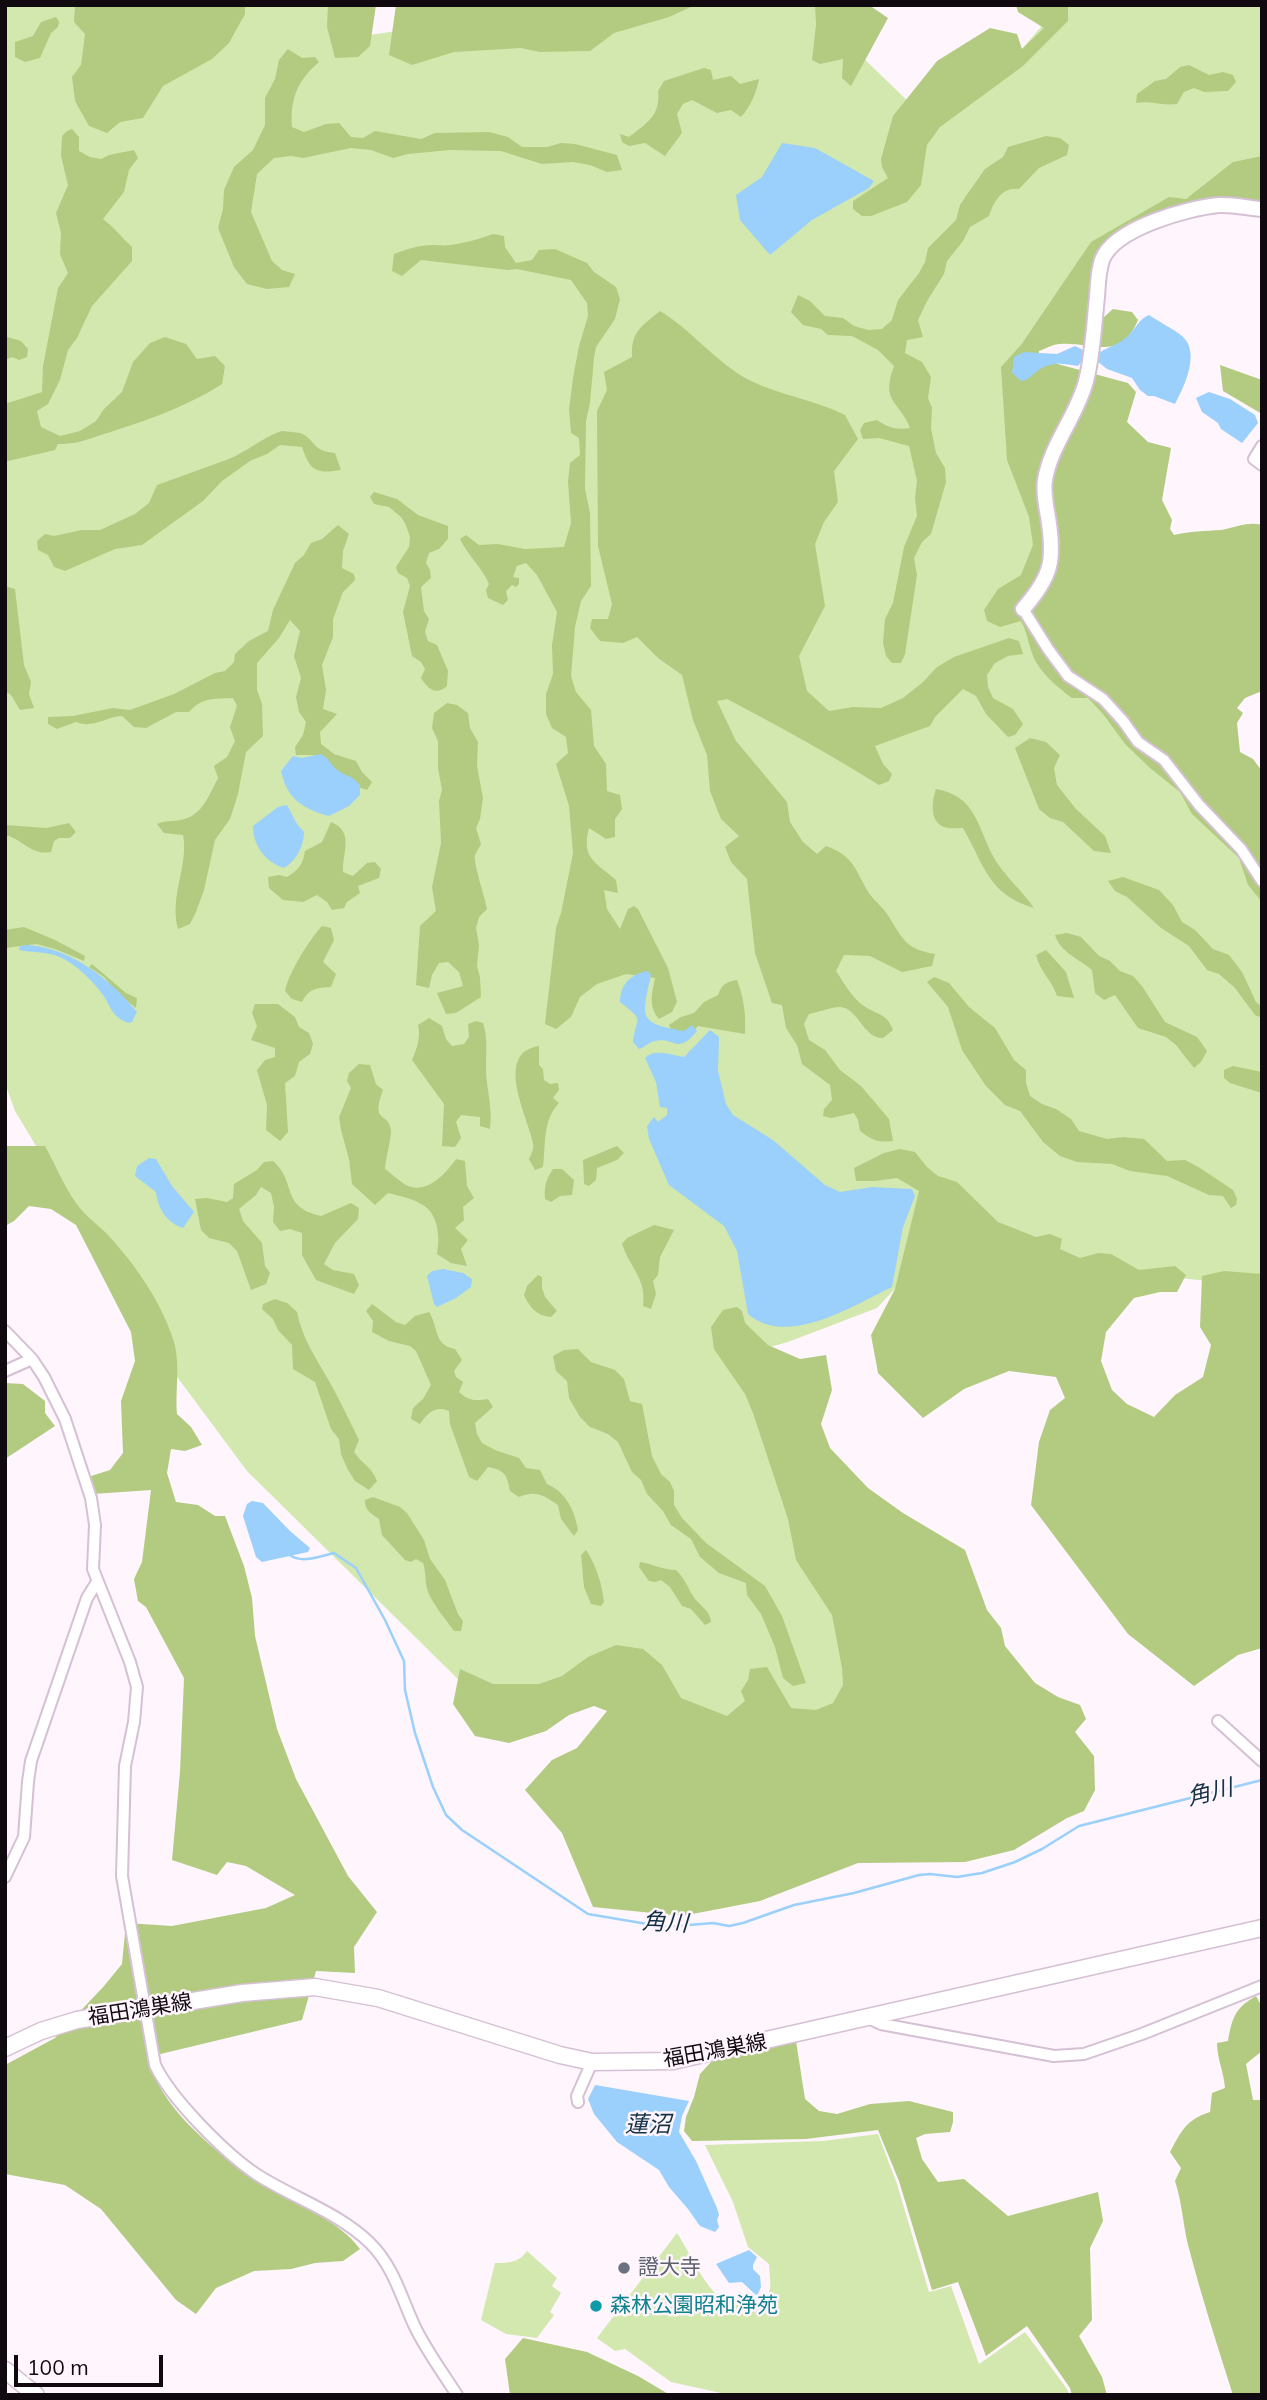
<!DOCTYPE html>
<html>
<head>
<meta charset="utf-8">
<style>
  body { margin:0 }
  #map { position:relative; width:1267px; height:2400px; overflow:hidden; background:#fef5fd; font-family:Mulish,sans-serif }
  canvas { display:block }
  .frame { position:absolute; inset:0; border:7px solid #10090f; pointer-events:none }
  .scale { position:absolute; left:14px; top:2355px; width:149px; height:32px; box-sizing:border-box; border:4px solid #10090f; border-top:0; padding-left:9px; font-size:21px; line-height:24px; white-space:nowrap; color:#10090f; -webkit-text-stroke:5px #fef5fd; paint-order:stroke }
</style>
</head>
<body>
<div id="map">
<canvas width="1267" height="2400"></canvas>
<div class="frame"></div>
<div class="scale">100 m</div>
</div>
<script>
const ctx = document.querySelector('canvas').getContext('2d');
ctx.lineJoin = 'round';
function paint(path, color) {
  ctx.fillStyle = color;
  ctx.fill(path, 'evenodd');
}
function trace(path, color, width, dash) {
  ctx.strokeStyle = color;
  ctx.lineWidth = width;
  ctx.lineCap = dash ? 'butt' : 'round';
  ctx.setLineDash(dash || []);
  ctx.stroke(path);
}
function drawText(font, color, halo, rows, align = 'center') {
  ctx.font = font + ' Mulish,"Noto Sans JP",sans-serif';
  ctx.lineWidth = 5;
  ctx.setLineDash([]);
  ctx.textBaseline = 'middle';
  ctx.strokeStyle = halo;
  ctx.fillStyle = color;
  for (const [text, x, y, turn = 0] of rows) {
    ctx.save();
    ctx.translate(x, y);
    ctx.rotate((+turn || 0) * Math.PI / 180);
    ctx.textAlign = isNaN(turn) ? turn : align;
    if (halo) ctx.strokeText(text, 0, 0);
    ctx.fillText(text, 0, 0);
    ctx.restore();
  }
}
paint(new Path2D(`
  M5 5H348L370 35 422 27 626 5H827L828 24 915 108 1021 50 1060 5H1262V162L1129 226 1027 349 1262 860V1287L1126 1272 903 1280 877 1308 788 1342 744 1354 882 1682 827 1719 729 1739 626 1693 468 1689 247 1471 166 1362 15 1111 5 1083Z
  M878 2134 897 2184 929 2292 951 2286 979 2364 1025 2332 1067 2389 1069 2395H730L671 2382 625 2349 615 2351 597 2338 677 2233C690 2253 702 2282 720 2298 732 2308 763 2310 769 2292 772 2284 769 2273 769 2264L748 2247 733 2202 705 2145 823 2141Z
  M527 2251 557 2278 552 2286 561 2293 550 2312 554 2315 537 2338 506 2334 481 2320 495 2263C508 2263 519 2263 527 2251Z`), '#d3e8ae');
paint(new Path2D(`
  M75 5H245V14L229 43 212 59 163 86 143 118 120 122 107 133 89 126 75 101 72 77 81 65 85 34 74 22Z
  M328 5H376L370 46 358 57 335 58 327 27Z
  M396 5H695L669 17 614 33 590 51 540 52 521 48 454 52 412 65 389 55Z
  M815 5H869L888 18 851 86 842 78 843 59 820 64 812 60 816 25Z
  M1016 5H1068V21L1023 66 940 127 927 145 921 185 907 202 871 216H862L853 209V201L888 178 882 167 881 159 893 116 937 61 990 28 1017 34 1022 49 1044 28 1018 12Z
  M56 17 59 22 58 27 51 33 40 58 25 62 15 57V42L33 36 41 22Z
  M288 49 302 58 315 57 319 62C298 80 290 98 292 127L304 132 326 124 339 123 351 137 363 138 375 131 421 139 435 133 489 132 508 137 522 147H547L561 143 575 144 617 155 622 170 607 172 590 165 573 162 542 164 501 151 450 150 408 154 393 158 371 150 351 148 303 158 291 156 274 158 257 174 251 212 272 261 282 270 295 274 289 287 267 289 247 284 234 267 218 228 223 209 224 190 234 167 253 150 265 125V98L275 79 279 60Z
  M1189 65 1209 75 1223 72 1233 75 1236 82 1228 91 1204 92 1194 88 1184 92 1177 104C1163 106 1150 100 1136 103L1137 94 1155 81 1166 79 1180 67Z
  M704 68 711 70 713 80 731 76 740 84 759 79C757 91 750 108 741 117L731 110 717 113 692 100 683 104 677 114 682 133 665 156 645 143 629 146 622 142 620 134 629 137C647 123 661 115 658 91L664 81Z
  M72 129 79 137V151L90 157 101 159 109 155 134 150 138 158 129 170 124 192 103 219C115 228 121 237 132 247V261L92 306 77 338 68 350 60 380 48 404 37 411 41 427 60 436 80 431 96 421 104 409 122 392 133 362 150 343 165 337 186 344 197 359 215 356 225 366 222 384C183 409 139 423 95 437 79 442 75 444 58 444L55 450 8 461 5 460V404L42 392 43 366 58 288 68 273 60 254 61 233 56 213 68 185 61 156 62 136 67 131Z
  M1046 136 1060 138 1069 145 1067 155 1039 168 1019 189C1002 187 994 201 989 216L970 227 963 241 947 261 944 274 927 301 918 320 923 337 907 340 905 353 922 362 931 377 928 398 932 408 931 428 936 453 945 468 946 482 931 534 922 542 914 558 917 575 905 654 901 663H892L886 656 883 643 885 619 893 603 904 547 917 516 915 498 917 481 909 446 879 438 863 439 860 430 864 423 877 420C889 428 896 430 910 428 900 401 880 403 894 366L878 350 867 344 852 336 828 335 821 329 803 325 791 312 798 295 810 301 825 316 843 318 854 326 868 330 882 329 892 320 898 300 919 273 925 262 928 248 956 220 960 205 968 193 985 169 1003 157 1008 147Z
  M1262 156V205H1189L1098 258 1087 307 1099 312 1103 318 1113 309 1132 312 1138 320C1120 363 1090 341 1060 344 1053 344 1045 349 1039 351V359L1128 383 1136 392 1127 422 1148 442 1171 448 1162 500 1172 520 1170 529 1174 535C1190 531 1206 531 1221 530 1235 528 1247 521 1262 525V691L1245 698 1237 708 1243 713 1237 723 1240 752 1253 759 1262 771V902L1248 885 1239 858 1192 814 1180 792 1150 768 1125 744 1103 714 1088 698H1072C1057 687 1038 671 1032 653 1028 642 1027 632 1021 621L1000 627 987 621 984 610 998 589 1021 575 1033 545 1029 517 1007 460 1001 367 1021 345 1091 242 1169 197 1186 199 1233 162Z
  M493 234 504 236 505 247 516 263 532 260 539 250 555 249 587 263 594 272 616 287 620 299 615 319 596 347 594 358 590 403 586 421 585 489 590 513 591 586 581 601 575 627 571 676 576 692 591 710 594 746 606 764 607 791 620 795 622 809 615 819V837L606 839 589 828C581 858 595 862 616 880L618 893 604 890 607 909 620 929 628 909 634 906 638 909 668 968 677 1002 672 1012 659 1019C648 1006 652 994 655 978L626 974 597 984 580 997 571 1017 556 1029 545 1024 556 928 561 913 573 853 569 806 556 764 568 753 566 737 552 728 546 714V694L553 674 552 645 557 612 537 575 526 563 517 566 513 577 519 578V584L516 587 512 585 506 591 508 600 503 605 488 598 486 590 489 584C482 567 468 556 460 539L466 535 479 545 498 544 525 549 564 547 571 523 568 482 570 463 580 455 579 438 571 433 569 409 573 378 579 346 588 316 587 303 571 280 517 269 508 270 421 260 402 276 392 271 394 254C407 249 419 245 433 245 438 245 444 246 450 245 464 243 480 239 493 234Z
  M660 311C692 330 715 362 749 380 779 395 815 400 845 415L858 439 834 471 838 502 824 522 815 544 825 606 799 656 807 691 829 711 853 707 881 708 903 698 922 683 937 667 954 657 1009 638 1019 641 1023 654 1008 656 995 663 987 675 988 687 993 698 1013 709 1023 724 1015 735 1008 737 986 714 976 696 963 689 935 717 930 726 875 746 883 764 892 774 889 781 879 785C829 754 779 726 727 699L717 701 736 741 787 802 790 822 803 842 817 854 826 846C855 856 855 871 869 893 874 901 882 906 887 914 903 938 904 949 935 954L932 966 902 972 870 956 844 955 836 971C844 983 852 998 864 1006 877 1015 887 1013 893 1030L883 1038C862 1038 858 1006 838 1007 829 1008 818 1012 809 1014L804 1024 809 1040 825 1050 840 1070 861 1086 889 1119 893 1141C878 1143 872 1140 860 1131L858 1120 854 1113 831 1118 823 1116 824 1109 832 1100 830 1085 802 1064 797 1045 786 1028 782 1005 772 1003 755 953 747 879 731 862 725 847 739 836 721 819 710 791 707 755 693 720 682 675 658 658 637 637 623 643 600 641 590 628 592 619H608L612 604 598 546 597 411 607 390 604 372 632 357C631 331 641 327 660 311Z
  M5 334 7 337 21 341 28 349 27 357 19 360 12 357 5 360Z
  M1220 365 1262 380V414L1223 391Z
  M282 431C288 432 295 432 300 433 316 439 311 451 335 453L341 470C316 474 310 471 302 447L280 445 267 454 250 461 222 481 203 501 142 545 115 549 65 571 54 567 48 555 38 550 37 541 45 534 54 536 82 530H100L135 514 149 503 157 485C181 476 205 468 229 459 248 451 263 437 282 431Z
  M374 492 397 499 418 515 448 526V539L439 549 429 553 426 563 430 570 431 578 421 587 424 611 429 619 425 632 428 641 437 645 448 671 447 686C436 696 428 689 421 678L425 669 421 662 412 656 403 612 410 586 407 578 398 573 396 567 409 547 410 537 405 523 401 517 389 507 374 504 370 497Z
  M338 525 349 534 343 551 342 568 354 574 355 580 343 592 333 619V637L322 665 326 690 323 709 337 714 320 732 321 744 334 754 356 761 362 772 372 782 367 790C348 784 329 770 315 755H296L295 747 303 735 306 722 299 712 296 697 301 678 294 656 300 631 290 620 279 638 257 663V690L262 704 263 736 246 752 238 794 230 819 215 840 204 890 196 912 190 924 178 929C169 897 189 865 183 835L164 833 157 824C166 820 171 822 180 820 202 817 209 795 218 778L214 766 227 757 235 741 230 727 237 706 233 698C214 699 202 697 189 712H176L146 728 134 727 122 716C104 717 94 729 76 722L57 729 48 724V717L73 716 113 708 130 710 174 694 215 673 225 671 234 662 235 654 249 641 268 631 273 610 295 563 304 555 311 543 322 539Z
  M5 586 15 589 24 665 31 682 29 694 34 708 20 710 11 695 5 691Z
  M447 703 457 705 468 713 470 728 478 742 477 766 483 798 480 819 476 828 481 844C479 848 477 851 475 855 473 863 485 897 487 909L479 917 476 928 479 945 477 966 480 977 481 997 456 1013 446 1014 437 993 463 986 459 972 448 962 439 963 432 975 429 988 416 985 420 926 436 911 432 887 441 843 439 801 442 790 438 768V741L432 728 434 713Z
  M1030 738 1046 742 1060 755 1054 768 1057 785 1076 809 1105 836 1111 853 1094 851 1063 822 1050 818 1039 809 1015 748Z
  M936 789C976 796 977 826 993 856 1003 875 1022 890 1034 908 988 895 984 864 963 828 958 828 949 829 944 827 929 821 932 801 936 789Z
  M331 822C355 832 342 852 343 872L353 876 367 863 375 862 381 869 379 878 358 886 360 893 347 902 344 908 332 910 327 902 317 895 303 902 283 900 269 888 268 877 279 875 287 877C298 870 303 865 305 851L322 842Z
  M69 823 76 832 70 838H59L54 841 51 852C31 856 23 839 5 835V825L47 828Z
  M1123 877 1159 890 1173 905 1182 922 1195 930 1213 949 1229 955 1242 972 1256 1002 1262 1007V1018L1255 1015 1235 988 1219 974 1207 970 1189 946 1161 928 1127 897 1115 891 1108 881Z
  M322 926 331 928 334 940 323 962 336 974 331 987C317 988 309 988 302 1002L292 999 285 991C288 974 309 940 322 926Z
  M24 927 55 940 85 956 84 961 55 949 36 944 5 948V930Z
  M1067 933 1081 937 1099 956 1110 961 1120 971 1133 976 1142 986 1165 1022 1197 1037 1207 1051 1201 1062 1194 1068 1176 1045 1166 1037 1138 1028 1115 995 1104 1000 1095 993 1092 970C1078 958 1061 953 1055 935Z
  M1046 950 1066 972 1074 998 1057 996C1052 980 1040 972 1036 955Z
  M92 964 126 993 137 998 136 1008 118 994 104 977 89 967Z
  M934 977 949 983 969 1007 995 1028 1014 1060 1026 1070V1083L1030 1096 1042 1104 1056 1109 1071 1119 1079 1131 1107 1139 1123 1137 1144 1139 1167 1161 1185 1160 1200 1168 1233 1190 1237 1199 1236 1205 1231 1208 1223 1196 1209 1195 1167 1176 1130 1171 1112 1164 1077 1162 1060 1156 1043 1142 1020 1111 1005 1105 986 1086 962 1050 948 1007 927 982Z
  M737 980C744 998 746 1015 745 1034L698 1026 689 1036 672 1032 669 1025 681 1017 694 1013 704 1002 718 995C722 984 726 982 737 980Z
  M255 1004H278L295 1017 299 1027 309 1033 313 1044 310 1054 299 1062 295 1076 285 1083 288 1132 280 1141 266 1130 267 1105 257 1070 265 1060 275 1057V1048L251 1040 257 1026 252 1013Z
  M429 1018 442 1026 446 1039 452 1046 464 1044 469 1037 468 1024 476 1021 483 1023C488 1039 486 1052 486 1068 486 1089 493 1106 490 1129L480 1126V1117L461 1115 456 1122 461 1138 455 1147 442 1146 444 1104 412 1060C417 1048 421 1038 418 1025Z
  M539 1046V1065L543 1069 544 1080 550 1084 558 1083 559 1090 553 1098 559 1103C542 1121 546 1145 543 1167L535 1170 529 1159C532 1153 534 1148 533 1143 528 1117 493 1053 539 1046Z
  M359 1064 370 1065 376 1084 383 1090C370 1125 389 1111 391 1130 391 1140 386 1157 385 1169 392 1174 401 1183 408 1186 428 1194 446 1173 456 1159L465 1161 467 1186 474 1198 463 1207 464 1220 455 1228 468 1240 461 1249 467 1266 451 1263 437 1254C440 1238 439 1213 421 1204 412 1198 399 1196 388 1193L375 1205 352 1184 349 1159 341 1130 339 1117 351 1088 347 1081 349 1073Z
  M1233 1066 1262 1072V1093L1230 1083 1224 1078V1070Z
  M5 1146H45C55 1164 64 1186 76 1203 84 1215 97 1224 107 1234 134 1263 161 1301 173 1339 181 1363 175 1389 177 1414L191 1427 202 1445 185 1451 171 1449 167 1473 176 1502 198 1505 215 1516H225L244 1566 252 1598 255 1636 277 1729 296 1779 348 1876 377 1912 354 1947 355 1973 316 1971 302 2020 148 2057C151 2067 155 2078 160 2087 180 2124 231 2165 266 2186 296 2204 340 2221 360 2249L343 2261 315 2263 291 2269 254 2271 216 2288 196 2314 176 2300 101 2209 65 2185 5 2174V2065L55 2038 104 1986 122 1964 126 1923 172 1926 266 1908 295 1895 246 1866 227 1862 217 1875 172 1860 180 1772 184 1678 146 1607 138 1601 134 1579 142 1562 151 1490 93 1494 88 1477 110 1470 123 1453 121 1401 135 1361 131 1332 76 1225 51 1209 29 1206 14 1221 5 1226Z
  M617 1146 624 1153 617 1160 597 1168 596 1180 589 1186 584 1184 583 1160Z
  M900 1149 915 1152 927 1167 938 1176 957 1182 998 1222 1036 1237 1050 1234 1062 1239 1060 1249 1080 1258 1098 1253 1111 1254 1139 1270 1175 1266 1186 1275 1177 1292H1160L1134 1298 1106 1332 1101 1361 1112 1390 1127 1404 1154 1417 1175 1395 1203 1377 1211 1345 1200 1327 1202 1276 1224 1271 1262 1274V1648L1238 1655 1194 1686 1128 1634 1031 1505 1039 1442 1050 1410 1065 1398 1056 1377 1009 1371 964 1389 923 1418 878 1373 871 1335 895 1289 919 1191 897 1178 875 1181H856L854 1168 884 1153Z
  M273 1161C298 1183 279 1206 321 1216L351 1203 359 1208 358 1219 335 1243 324 1264 333 1270 354 1274 359 1285 354 1294 316 1280 302 1255V1233L290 1229 280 1231 273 1222 274 1207 271 1193 261 1187 256 1195 239 1209 243 1221 262 1243 265 1266 270 1273 266 1284 251 1290 237 1251 229 1243 209 1238 201 1230 195 1199 207 1198 227 1202 233 1198 234 1184 257 1170 264 1162Z
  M553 1169H562L574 1180 572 1195 560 1196 551 1202 545 1199C544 1187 546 1179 553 1169Z
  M654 1225 674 1230 660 1257 658 1275 653 1281 656 1294 651 1309 643 1306C647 1279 630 1268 622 1244L627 1238Z
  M538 1275 542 1277V1288L545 1297 557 1311 551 1317C537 1316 530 1308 524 1295L527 1286Z
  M275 1299 287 1303 297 1312C302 1338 316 1358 329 1381 340 1400 349 1420 359 1440L354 1452C362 1464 372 1467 377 1481L369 1490 355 1481 348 1470 341 1454 339 1439 331 1429 315 1382 293 1369 292 1345 278 1330 273 1319 262 1309 263 1304Z
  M372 1304 396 1322 405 1325 415 1316 429 1312C439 1327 433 1345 455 1349L462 1360 454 1371 456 1377 463 1382 459 1392C468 1401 476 1401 488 1399L493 1407 475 1423 477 1434 482 1443 495 1450 519 1458 526 1468 540 1470 547 1484C566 1492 575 1511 578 1530L574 1536 561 1519 558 1505C543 1495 536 1490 519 1497L510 1491C507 1475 505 1470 488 1467L477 1481 469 1477 450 1424 449 1411C436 1405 427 1413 420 1424L411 1419 413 1408 423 1399 431 1385 416 1351 410 1346 389 1341 372 1332 373 1321 366 1311Z
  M737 1307 742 1311 745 1323 768 1345 800 1359 826 1355 832 1390 821 1424 830 1448 868 1488 903 1513 965 1550 987 1610 1001 1628 1005 1646 1035 1683 1058 1697 1080 1705 1086 1719 1075 1732 1094 1756 1095 1790 1084 1811 1067 1818 1014 1850 965 1862 858 1863 760 1901 682 1916 593 1907 562 1833 525 1790 552 1760 577 1748 607 1711 594 1706 569 1715 546 1731 509 1743 475 1736 453 1704 460 1669 493 1684H539L562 1676 588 1657 616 1645 643 1649 662 1665 681 1698 727 1716 745 1701 741 1691 748 1680 750 1669 767 1667 791 1708 816 1710 833 1703 843 1685 842 1668 832 1615 796 1560 788 1519 753 1413 745 1394 714 1349 711 1327 723 1310Z
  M578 1349 591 1362 615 1370 624 1379 630 1401 642 1404 652 1456 661 1474 670 1482 674 1491V1505L682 1518 706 1543 765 1586 782 1616 806 1683 793 1686 783 1678 775 1647 761 1614 747 1595 746 1583 719 1573 700 1557 691 1539 671 1525 663 1511 647 1494 641 1480 632 1472 618 1442 608 1434 590 1427 580 1417 569 1398 567 1381 556 1371 553 1356 564 1350Z
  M5 1383 23 1384 45 1401V1413L55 1426 5 1459Z
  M373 1497 400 1507 407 1513 424 1540 430 1559 445 1580 458 1614 463 1621 461 1631H454C445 1618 434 1606 428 1592 425 1584 426 1572 423 1563L416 1559 411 1562 405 1560 382 1535 379 1519C372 1514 364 1510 365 1500Z
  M586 1550C596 1565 602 1584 604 1602L601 1606 591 1604 584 1587 581 1555Z
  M640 1562C653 1564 663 1570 676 1570 686 1580 688 1589 695 1599 702 1607 710 1611 711 1622L705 1625 691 1609 682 1606 670 1587 661 1580 655 1582 649 1581 639 1567Z
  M1256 1996 1262 2007V2051L1246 2064 1253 2100H1262V2395H1233C1217 2345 1201 2295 1188 2245 1183 2224 1182 2202 1175 2181L1181 2168 1170 2152C1182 2130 1186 2120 1210 2112L1212 2093 1225 2088C1224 2072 1217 2059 1217 2043L1228 2041C1232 2018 1235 2008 1256 1996Z
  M796 2041 805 2099 819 2111 837 2114 870 2104 909 2101 953 2112V2122L950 2132 925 2134 916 2138 922 2159 938 2182 964 2179 1008 2216 1098 2192 1103 2221 1090 2248 1092 2320 1079 2336 1102 2377 1107 2395H1072L1070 2388 1027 2326 986 2356 958 2282 932 2290 899 2181 878 2130 806 2139 692 2141 684 2131 686 2117 694 2097 700 2074 712 2061Z
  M523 2338 587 2352 638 2376 670 2395H510L505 2359Z`), '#b2cb80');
paint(new Path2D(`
  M782 143 815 148 874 181 869 188 812 220 770 255 740 220 736 195 762 177Z
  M1149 315C1159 322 1172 328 1182 336 1201 352 1184 387 1175 404L1154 396H1148L1140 390 1132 378 1107 369 1097 361H1082L1078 366C1062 363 1049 361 1035 373 1030 377 1028 380 1021 381L1012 373 1014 357 1024 352 1057 354 1075 346 1083 350 1086 354 1095 355C1107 347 1119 345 1129 335 1136 328 1139 319 1149 315Z
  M1209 392 1230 399 1255 415 1258 423 1242 443 1221 429 1218 423 1202 412 1196 398Z
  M321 754C329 758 332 767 339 771 349 778 350 774 360 785V795L349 806 329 816C303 809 287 799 281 771L293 756 302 758Z
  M287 805 297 824 304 832C304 846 296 861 284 868 265 862 253 845 253 826L278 807Z
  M27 945C70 947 111 980 137 1012L132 1022 129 1023C110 1017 111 1004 100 991 91 979 76 965 62 958 48 951 33 953 19 950L20 946Z
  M648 971 651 975C642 1017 637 1023 684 1031L692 1025 697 1031C677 1056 674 1036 655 1041 649 1042 644 1048 639 1049L633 1042C636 1016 646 1022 620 1002 620 984 632 973 648 971Z
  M710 1030 719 1037 718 1071 726 1104 733 1115 773 1140 825 1185 840 1192 872 1187 912 1189 915 1196 903 1227 892 1287C852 1306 788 1348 748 1314L737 1251 724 1226 669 1185 649 1139 647 1126 654 1117 658 1122 667 1115V1108L660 1107 656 1082 645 1058C655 1048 671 1055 684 1057Z
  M149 1158 156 1159 172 1186 194 1212 183 1228C166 1222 158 1209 156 1192L135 1176 137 1166Z
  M443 1269 463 1273 472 1279 471 1287 456 1298 437 1307 434 1304 427 1276 432 1271Z
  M252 1501 263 1503 290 1531 310 1548 308 1552 262 1562 256 1557 243 1516 247 1504Z
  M595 2085 689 2101 682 2116 679 2132 696 2161 717 2208 719 2215 717 2220 719 2227 715 2232 700 2226 688 2209 669 2187 659 2170 617 2142 594 2114 588 2099Z
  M749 2250 757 2257 753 2265V2269L760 2276 761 2287 757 2296 742 2282 729 2283 716 2264Z`), '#9ad0fb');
trace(new Path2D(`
  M290 1555C302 1564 321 1556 334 1553L356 1568 385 1620 404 1661 405 1690 415 1733 433 1787 446 1815 462 1830 588 1914 665 1927 713 1923 729 1926 743 1923 794 1905 854 1893 919 1875 930 1874 957 1877 982 1873 1015 1862 1042 1849 1079 1826 1262 1780`), '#9ad0fb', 2.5);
const minor = new Path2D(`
  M1262 446 1254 459 1262 465
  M1023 609 1048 649 1068 676 1103 699 1123 721 1138 742 1164 760 1199 805 1241 849 1262 881
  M5 1331 32 1359 44 1377 65 1419 91 1498 95 1525 93 1569 130 1662 137 1687 134 1722 125 1766 122 1876 155 2065C171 2099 225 2153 256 2174 293 2198 338 2212 370 2243 394 2267 401 2297 415 2327 426 2350 443 2373 457 2395
  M5 1371 32 1359
  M1218 1721 1262 1761
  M5 1877 24 1837 28 1782 31 1761 87 1598 97 1582
  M868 2018 881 2024 1054 2056 1084 2054 1142 2034 1262 1986
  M578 2102 577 2096 592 2062`);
const tertiary = new Path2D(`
  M1023 609C1052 576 1055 560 1048 517 1046 505 1043 492 1045 480 1051 444 1077 416 1086 381 1093 354 1094 324 1097 297 1098 284 1098 272 1102 260 1114 228 1188 208 1219 205 1233 204 1248 208 1262 209`);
const secondary = new Path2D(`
  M5 2048 41 2031 77 2020 242 1993 315 1987 378 1998 560 2055 592 2062 673 2061 1262 1928
  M5 2370 36 2395`);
trace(minor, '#d5c0d4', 14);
trace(tertiary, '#d5c0d4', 18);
trace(secondary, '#d5c0d4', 19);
trace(minor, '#fff', 10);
trace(tertiary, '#fff', 14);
trace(secondary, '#fff', 16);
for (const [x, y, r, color] of [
  [624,2268,7,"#6b7280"],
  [596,2306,7,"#0f9aa8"]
]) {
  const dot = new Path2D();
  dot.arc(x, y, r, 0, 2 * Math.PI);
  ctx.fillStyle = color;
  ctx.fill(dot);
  trace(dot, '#fef5fd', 2.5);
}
drawText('21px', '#10090f', '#fef5fd', [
  ["福田鴻巣線",140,2010,-9],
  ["福田鴻巣線",715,2051,-10]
]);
drawText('21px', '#5b616d', '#fef5fd', [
  ["證大寺",638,2268]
], 'left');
drawText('21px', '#0d838f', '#fef5fd', [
  ["森林公園昭和浄苑",610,2306]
], 'left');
drawText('italic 23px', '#123046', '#fef5fd', [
  ["角川",1210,1793,-14],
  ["角川",665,1923,3],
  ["蓮沼",648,2125]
]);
</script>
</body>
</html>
